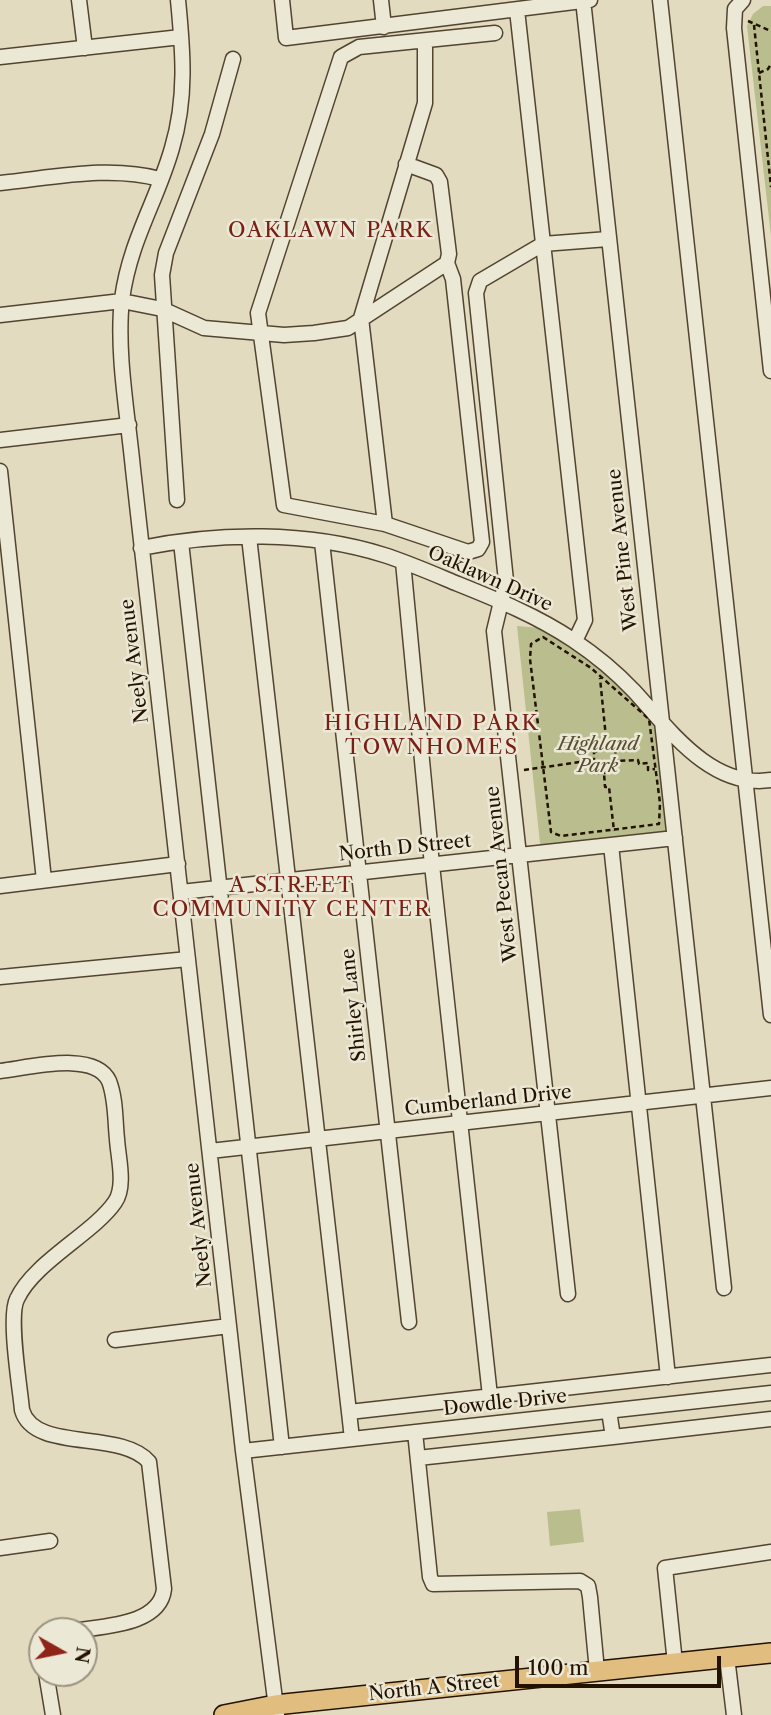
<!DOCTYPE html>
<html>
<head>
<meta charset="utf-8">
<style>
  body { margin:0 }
  #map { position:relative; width:771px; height:1715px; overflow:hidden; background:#e2dbc0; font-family:"Libre Caslon Text",serif }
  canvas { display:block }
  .north { position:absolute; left:28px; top:1617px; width:70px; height:70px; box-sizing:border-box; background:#ece8d6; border:2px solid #9c9280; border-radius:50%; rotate:99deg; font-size:19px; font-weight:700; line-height:28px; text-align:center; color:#231200 }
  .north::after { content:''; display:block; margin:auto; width:24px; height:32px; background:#8f2418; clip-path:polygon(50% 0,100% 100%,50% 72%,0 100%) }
  .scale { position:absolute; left:515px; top:1656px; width:206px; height:32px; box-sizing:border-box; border:4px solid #231200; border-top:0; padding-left:9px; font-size:21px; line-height:24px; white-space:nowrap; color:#231200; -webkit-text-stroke:5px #ece8d6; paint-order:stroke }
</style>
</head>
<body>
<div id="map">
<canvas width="771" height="1715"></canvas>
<div class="north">N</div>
<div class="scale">100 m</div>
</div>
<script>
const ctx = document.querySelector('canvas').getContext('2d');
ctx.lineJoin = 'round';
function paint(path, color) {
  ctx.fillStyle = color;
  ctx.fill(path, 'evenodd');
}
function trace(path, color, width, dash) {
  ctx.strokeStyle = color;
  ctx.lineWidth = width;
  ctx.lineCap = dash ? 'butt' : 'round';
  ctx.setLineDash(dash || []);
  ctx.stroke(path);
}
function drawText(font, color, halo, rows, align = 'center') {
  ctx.font = font + ' "Libre Caslon Text",serif';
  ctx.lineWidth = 5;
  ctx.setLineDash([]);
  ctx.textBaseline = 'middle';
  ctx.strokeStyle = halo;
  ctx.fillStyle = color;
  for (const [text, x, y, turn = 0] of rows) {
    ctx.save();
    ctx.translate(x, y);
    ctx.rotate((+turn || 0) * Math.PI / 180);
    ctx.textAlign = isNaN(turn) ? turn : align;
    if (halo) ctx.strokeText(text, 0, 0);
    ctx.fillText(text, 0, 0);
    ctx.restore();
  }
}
paint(new Path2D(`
  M763 6H771V236L747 26 753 14Z
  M517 626 553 629 662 722 674 838 541 853Z
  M580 1509 584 1542 550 1546 547 1512Z`), '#babe8e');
const minor = new Path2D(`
  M79 0 85 48
  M178 0C183 51 187 98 172 148 157 201 130 240 122 299 116 352 128 416 133 469L243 1451 277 1715
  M282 0 286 38 590 0
  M381 0 384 27
  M583 0 724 1288
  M660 0 771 1015
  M743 0 735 9 734 28 771 371
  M517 10 585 620 575 641
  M0 57 181 37
  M0 183C52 178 109 165 160 179
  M447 263 453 279 482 542 478 549 468 552 385 524 284 505 258 313 341 57 359 47 495 33
  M0 315 122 301 162 309 204 328 284 335 314 333 348 328 447 263 449 254 440 182 436 175 406 164
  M0 440 129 425
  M0 471 44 880
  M177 500 162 275 166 253 212 134 233 59
  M385 524 361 318 425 103V41
  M249 537 349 1412
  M181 542 282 1447
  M322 542 409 1322
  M141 548C219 532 308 531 384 555 409 563 434 574 458 584 498 600 537 616 573 640 594 654 617 673 634 691 669 729 711 789 771 780
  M403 562 432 865 490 1396
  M611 845 668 1377
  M0 886 178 864
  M181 892 675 838
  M0 977 188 959
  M0 1071C28 1068 95 1050 109 1081 116 1099 115 1121 117 1139 118 1157 126 1186 115 1202 94 1233 34 1262 17 1299 8 1317 20 1387 22 1410 34 1453 121 1429 149 1462L164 1589C160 1626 101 1626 73 1631
  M210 1151 771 1088
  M568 1294 494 631 506 581 476 293 480 281 543 244 608 239
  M115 1340 229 1326
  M609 1411 613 1437 771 1419
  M415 1432 430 1577 433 1584 580 1581 588 1586 590 1597 597 1671
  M352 1439 349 1412 771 1365
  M243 1451 771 1393
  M418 1458 613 1437
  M0 1548 50 1541
  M727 1657 734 1715
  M675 1663 665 1568 771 1552
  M46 1673 53 1715`);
const major = new Path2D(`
  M224 1715 275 1705 771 1653`);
trace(minor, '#534430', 17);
trace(major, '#231200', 22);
trace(new Path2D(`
  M748 21 771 31
  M754 25 771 187
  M759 73 768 69 771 64
  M543 637 591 668 649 719 660 803 659 824 561 836 551 832 530 659 531 644Z
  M607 748H615L617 761
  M594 760V773H604L605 787H609L614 831
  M524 770 594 760V752L607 748 600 678
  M604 773 616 771 617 761 638 760 639 764 648 763V770L655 769`), '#231200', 2.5, [5, 3.5]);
trace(minor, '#ece8d6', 14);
trace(major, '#e1be80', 19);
drawText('19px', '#231200', '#ece8d6', [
  ["West Pine Avenue",623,550,-96],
  ["Oaklawn Drive",490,579,24],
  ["Neely Avenue",135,661,-97],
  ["North D Street",405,848,-6],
  ["West Pecan Avenue",502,874,-96],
  ["Shirley Lane",354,1005,-96],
  ["Cumberland Drive",488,1101,-6],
  ["Neely Avenue",199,1225,-96],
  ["Dowdle Drive",505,1403,-6],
  ["North A Street",434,1688,-6]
]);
drawText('italic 19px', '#584e32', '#ece8d6', [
  ["Highland",598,745],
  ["Park",598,767]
]);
ctx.letterSpacing = '2px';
drawText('21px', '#7a1f14', '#ece8d6', [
  ["OAKLAWN PARK",331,231],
  ["HIGHLAND PARK",432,724],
  ["TOWNHOMES",432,748],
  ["A STREET",292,886],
  ["COMMUNITY CENTER",292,910]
]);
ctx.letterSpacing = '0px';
</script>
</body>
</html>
